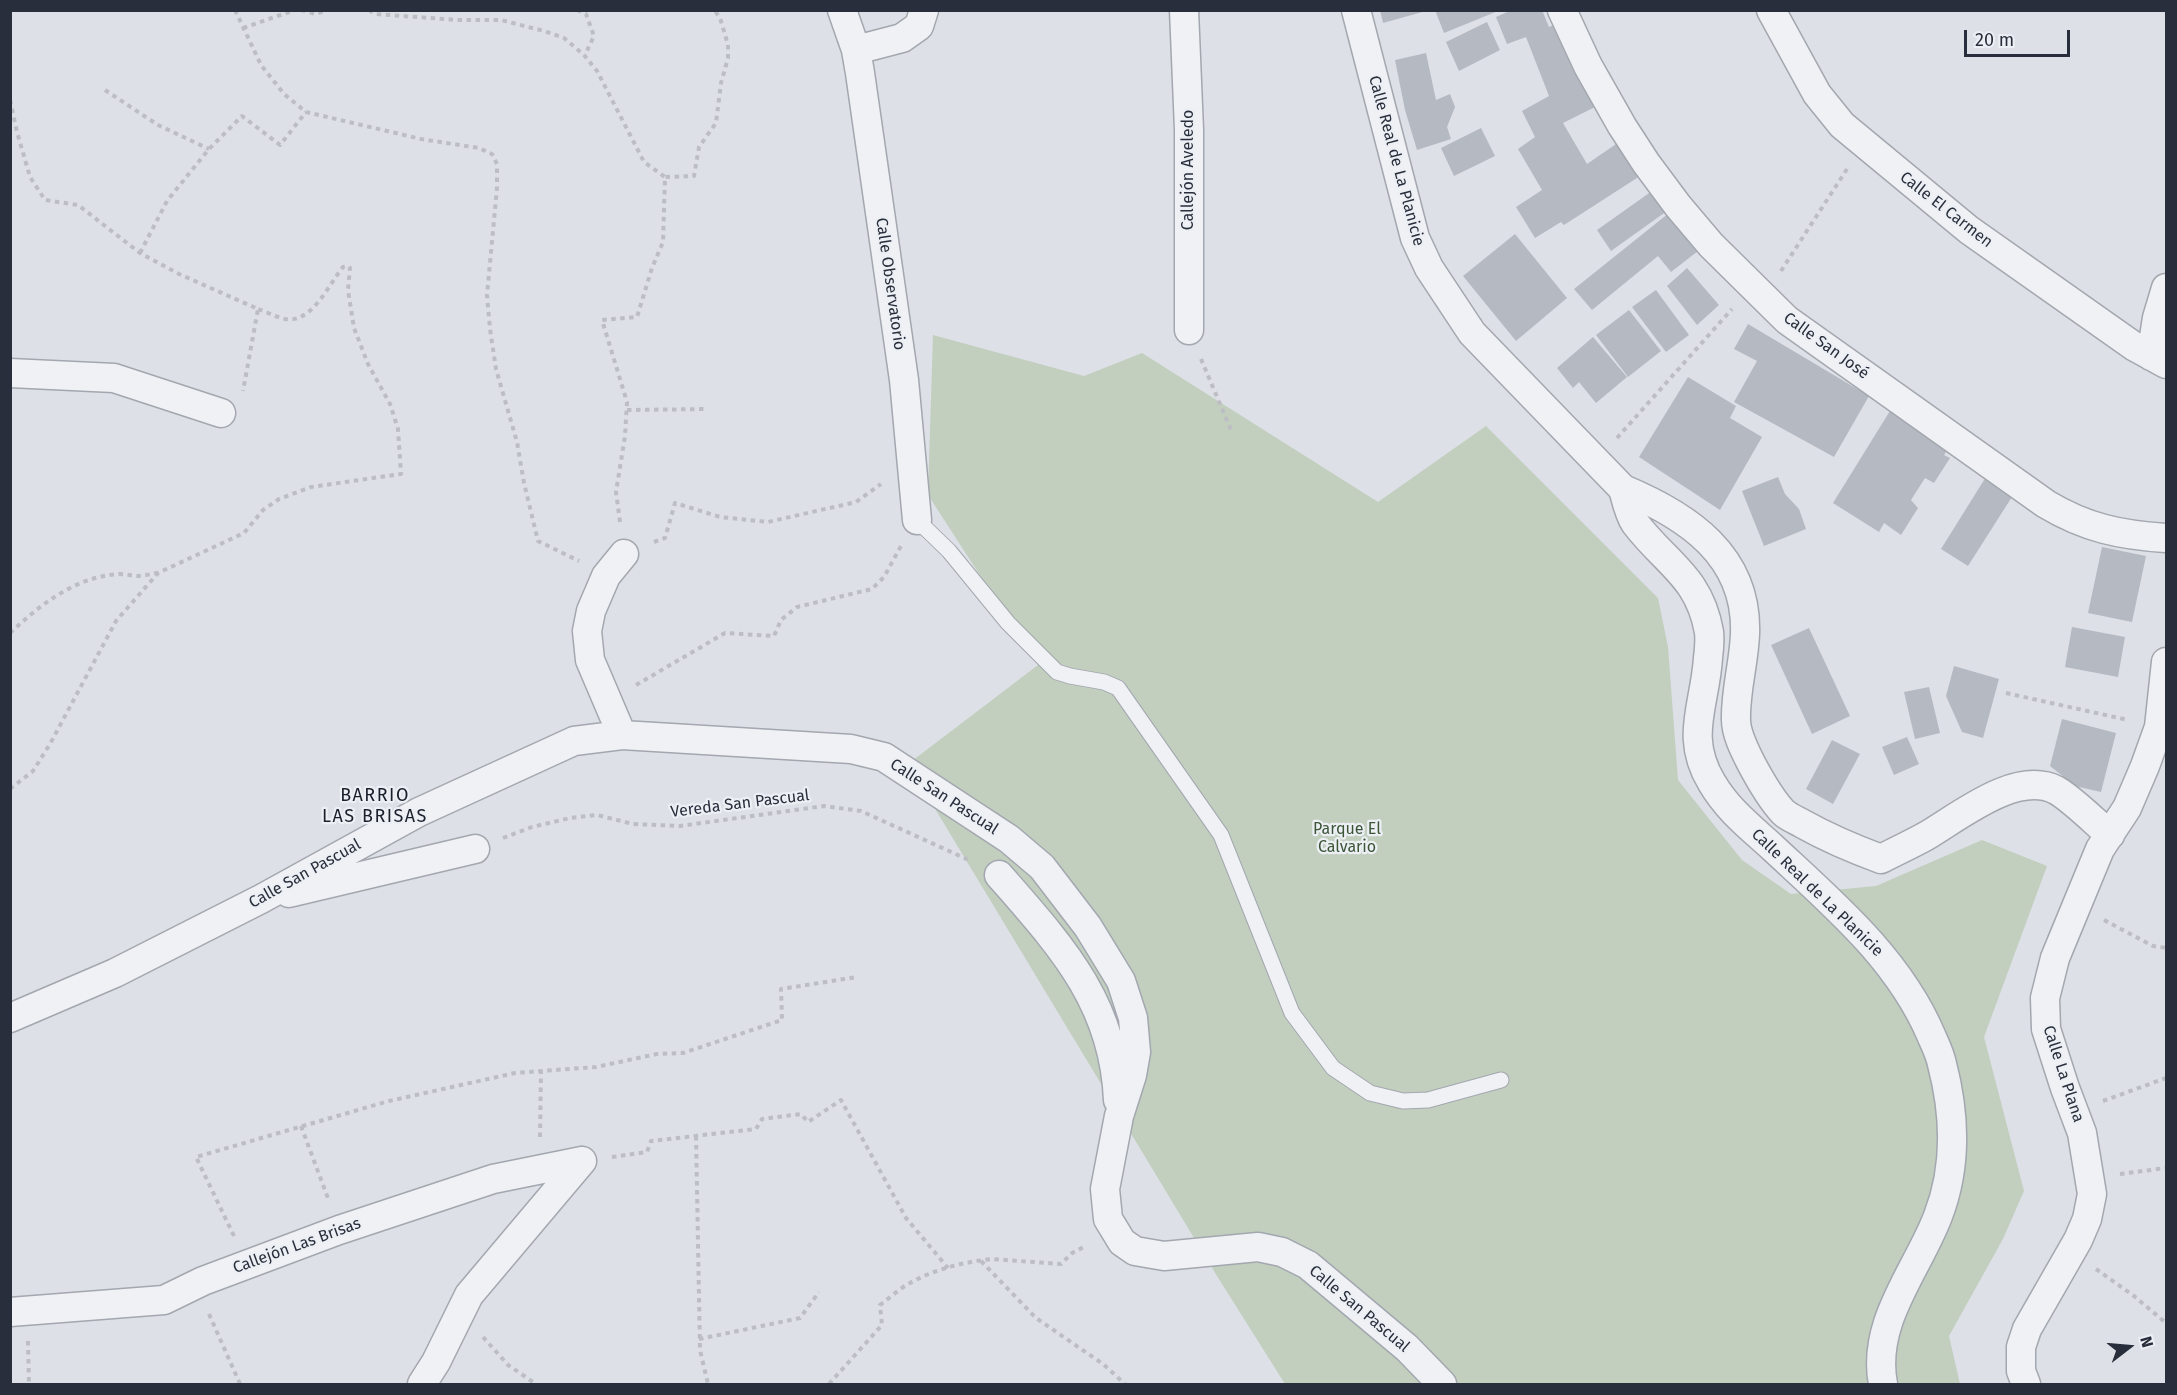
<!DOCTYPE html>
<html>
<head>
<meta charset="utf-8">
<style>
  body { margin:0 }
  #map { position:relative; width:2177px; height:1395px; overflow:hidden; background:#dde0e6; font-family:"Fira Sans",sans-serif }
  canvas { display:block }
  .frame { position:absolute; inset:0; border:12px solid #282e3b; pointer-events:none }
  .north { position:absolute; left:2099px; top:1317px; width:60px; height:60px; -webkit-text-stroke:4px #eceff4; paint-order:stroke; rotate:74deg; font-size:16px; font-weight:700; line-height:24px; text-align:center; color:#282e3b }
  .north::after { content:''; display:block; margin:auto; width:21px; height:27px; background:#282e3b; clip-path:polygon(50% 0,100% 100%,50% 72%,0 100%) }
  .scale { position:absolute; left:1964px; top:30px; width:106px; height:27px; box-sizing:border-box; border:3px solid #282e3b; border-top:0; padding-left:8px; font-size:18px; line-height:21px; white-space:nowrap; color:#282e3b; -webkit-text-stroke:4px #eceff4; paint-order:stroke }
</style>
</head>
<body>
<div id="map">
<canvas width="2177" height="1395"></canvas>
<div class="frame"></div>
<div class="north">N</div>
<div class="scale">20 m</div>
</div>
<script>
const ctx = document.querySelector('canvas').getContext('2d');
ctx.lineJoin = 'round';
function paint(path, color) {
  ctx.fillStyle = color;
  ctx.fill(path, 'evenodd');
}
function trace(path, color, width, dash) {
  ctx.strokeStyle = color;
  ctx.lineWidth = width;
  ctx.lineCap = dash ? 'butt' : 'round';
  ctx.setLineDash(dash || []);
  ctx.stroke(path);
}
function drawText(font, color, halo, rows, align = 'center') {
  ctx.font = font + ' "Fira Sans",sans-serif';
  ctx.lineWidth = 4.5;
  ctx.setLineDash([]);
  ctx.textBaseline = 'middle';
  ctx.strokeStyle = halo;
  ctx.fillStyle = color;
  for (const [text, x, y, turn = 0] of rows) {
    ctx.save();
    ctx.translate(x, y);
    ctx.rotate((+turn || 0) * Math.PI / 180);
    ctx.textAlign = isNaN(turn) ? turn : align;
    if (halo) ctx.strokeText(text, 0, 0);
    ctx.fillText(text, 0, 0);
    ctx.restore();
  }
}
paint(new Path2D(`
  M933 335 1084 376 1142 353 1378 502 1486 426 1658 598 1668 647 1678 780 1742 860 1791 894 1876 886 1982 840 2047 866 1984 1037 2024 1191 2003 1239 1949 1336 1960 1384H1285L1217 1276 908 764 1038 665 928 495Z`), '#c2cfbf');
paint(new Path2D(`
  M1380 10H1426V11L1383 23Z
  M1435 10H1498V11L1444 33Z
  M1512 10H1542L1549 27 1562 22 1595 107 1563 123 1587 164 1619 142 1640 176 1564 225 1561 222 1535 238 1516 207 1542 190 1518 149 1535 137 1522 111 1549 96 1526 37 1507 44 1496 17Z
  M1487 22 1500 50 1459 71 1446 42Z
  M1426 53 1436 100 1450 94 1455 107 1447 127 1451 139 1417 150 1405 110 1395 60Z
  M1481 128 1495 156 1454 176 1441 148Z
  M1652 191 1667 211 1611 251 1597 230Z
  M1669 213 1698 251 1671 272 1658 256 1592 310 1574 289Z
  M1515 234 1567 298 1516 341 1463 276Z
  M1687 268 1719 305 1697 325 1667 286Z
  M1656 290 1689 335 1666 352 1632 307Z
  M1629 310 1661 351 1628 377 1596 335Z
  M1748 324 1869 396 1834 457 1734 402 1757 361 1734 349Z
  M1593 337 1627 377 1596 403 1579 382 1573 388 1557 368Z
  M1688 377 1736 406 1730 418 1762 437 1720 510 1639 457Z
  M1893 406 1952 443 1944 455 1950 458 1934 483 1925 478 1911 500 1918 508 1901 535 1884 523 1879 532 1833 503Z
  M1989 472 2017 489 1968 566 1941 549Z
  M1778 477 1785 494 1799 509 1806 529 1764 546 1742 491Z
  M2102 547 2146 556 2132 622 2088 613Z
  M2072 627 2125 637 2118 677 2065 667Z
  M1809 628 1850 716 1812 734 1771 645Z
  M1954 666 1999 679 1983 738 1962 732 1946 696Z
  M1929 687 1940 733 1915 739 1904 692Z
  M2062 719 2116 733 2101 792 2075 786 2050 766Z
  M1907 737 1919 764 1894 775 1882 747Z
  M1832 740 1860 754 1833 804 1806 789Z`), '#b5b9c2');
const service = new Path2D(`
  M917 520 949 551 1008 623 1057 672 1070 676 1104 682 1118 688 1221 835 1292 1013 1333 1068 1370 1093 1403 1101 1428 1100 1501 1080`);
const minor = new Path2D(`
  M842 10 856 50 860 73 904 380 917 520
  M1184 10 1189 130V330
  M1356 10 1415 238 1429 268 1472 333 1623 489C1626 500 1629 514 1635 523 1666 564 1699 576 1709 632 1710 641 1709 650 1708 658 1705 706 1684 737 1712 783 1728 810 1749 826 1772 847 1832 903 1898 958 1931 1035 1935 1044 1940 1054 1942 1064 1955 1114 1957 1167 1938 1216 1917 1271 1871 1322 1883 1384
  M1562 10 1588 66 1622 126 1646 163 1678 206 1711 245 1787 320 2046 504C2086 528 2120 535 2166 538
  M1771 10 1817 94 1842 125 1969 230 2135 347 2166 364
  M856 50 902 38 919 26 924 10
  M2151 356 2157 318 2166 288
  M10 373 114 378 221 413
  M1623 489C1688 516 1748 556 1745 634 1744 663 1735 692 1736 720 1736 734 1745 751 1751 763 1760 780 1770 798 1783 812 1788 817 1796 820 1803 824 1828 838 1854 849 1881 859 1896 851 1912 844 1926 836 1960 816 2016 770 2056 790 2071 798 2096 823 2110 835
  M622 735 590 660 587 631 591 611 606 576 624 554
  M999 875C1060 945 1114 1002 1118 1100
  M289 893 475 849
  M10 1018 115 973 261 899 419 812 574 741 622 735 851 749 884 757 1009 839 1042 867 1088 927 1121 981 1133 1018 1136 1052 1132 1075 1119 1116 1105 1189 1108 1219 1122 1242 1135 1251 1164 1256 1258 1247 1282 1252 1308 1265 1407 1348 1442 1384
  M10 1312 164 1300 203 1281 339 1230 493 1179 582 1161
  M422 1384 436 1362 469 1295 582 1161
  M2026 1384 2021 1371V1347L2027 1329 2078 1240 2087 1219 2092 1194 2082 1133 2065 1088 2046 1029 2045 998 2055 958 2100 849 2127 808 2145 766 2159 727 2166 662`);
trace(service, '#a3a7af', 17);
trace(minor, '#a3a7af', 31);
trace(new Path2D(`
  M235 10 261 65 284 94 306 112 421 139 479 148 492 154 497 164V188L487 295 490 329 496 369 517 442 524 483 538 541 579 561
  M301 10 316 14 327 10
  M369 10 375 14 458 20H501L544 31 564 38 584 55 597 71 644 162 665 177
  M577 10 586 14 594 36 585 55
  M243 28 295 10
  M105 90 158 125 209 149
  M10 100 17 132 30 177 45 200 78 205 140 253 179 274 258 309 243 391
  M140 253 167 201 209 149 242 116 280 145 306 112
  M1781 271 1847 169
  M1201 359 1231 430
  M627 410 707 409
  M1617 438 1732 309
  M620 522 616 492 625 436 627 402 602 320 637 317 652 268 663 242 665 177 694 176 699 147 716 123 721 83 728 58V45L721 21 715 10
  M654 542 665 538 675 503 720 517 768 522 856 502 881 484
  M10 633C41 604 75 577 119 574 126 574 132 576 138 576 144 576 150 574 157 573
  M636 685 725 633 774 636 781 620 797 607 872 589 884 577 901 546
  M2006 693 2128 720
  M10 789 33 771 50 744 116 621 158 573 244 533 263 510 279 499 311 487 401 474 398 429 390 404 368 364 354 328 348 290 350 268 348 266 343 267C329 284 312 324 285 319 276 317 267 312 258 309
  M503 838 532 827 570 818 597 815 633 824 680 826 824 806 861 811 971 861
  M2104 920 2153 946 2166 948
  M2103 1101 2166 1078
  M301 1126 329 1201
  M696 1136 700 1350 708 1384
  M540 1137 541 1071
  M612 1157 647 1152 651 1141 756 1129 762 1119 801 1114 808 1122 841 1100 906 1218 948 1268
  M2120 1174 2166 1168
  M234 1236 196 1157 389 1101 515 1073 596 1067 657 1054 683 1053 782 1020 781 989 857 977
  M981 1261 1036 1318 1103 1364 1125 1384
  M2096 1269 2134 1296 2166 1323
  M209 1314 240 1384
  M483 1337 508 1365 536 1384
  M699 1339 800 1318 819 1292
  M28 1341 29 1384
  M829 1384 882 1325 880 1305C890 1298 900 1288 910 1283 935 1269 964 1262 992 1259L1061 1264 1072 1253 1086 1246`), '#bcbec4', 4, [4.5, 4.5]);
trace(service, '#f0f1f4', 15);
trace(minor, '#f0f1f4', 28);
drawText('16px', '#282e3b', '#eceff4', [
  ["Calle Real de La Planicie",1396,161,75],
  ["Callejón Aveledo",1189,170,-90],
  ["Calle El Carmen",1946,210,38],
  ["Calle Observatorio",890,284,82],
  ["Calle San José",1826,346,36],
  ["Calle San Pascual",944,797,33],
  ["Vereda San Pascual",740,804,-7],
  ["Calle San Pascual",305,874,-29],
  ["Calle Real de La Planicie",1817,893,44],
  ["Calle La Plana",2063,1074,72],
  ["Callejón Las Brisas",297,1246,-20],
  ["Calle San Pascual",1359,1309,40]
]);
drawText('16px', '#3b5537', '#eceff4', [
  ["Parque El",1347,830],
  ["Calvario",1347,848]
]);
ctx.letterSpacing = '1.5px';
drawText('18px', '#1a1f2c', '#eceff4', [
  ["BARRIO",375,796],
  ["LAS BRISAS",375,817]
]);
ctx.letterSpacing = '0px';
</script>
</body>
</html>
